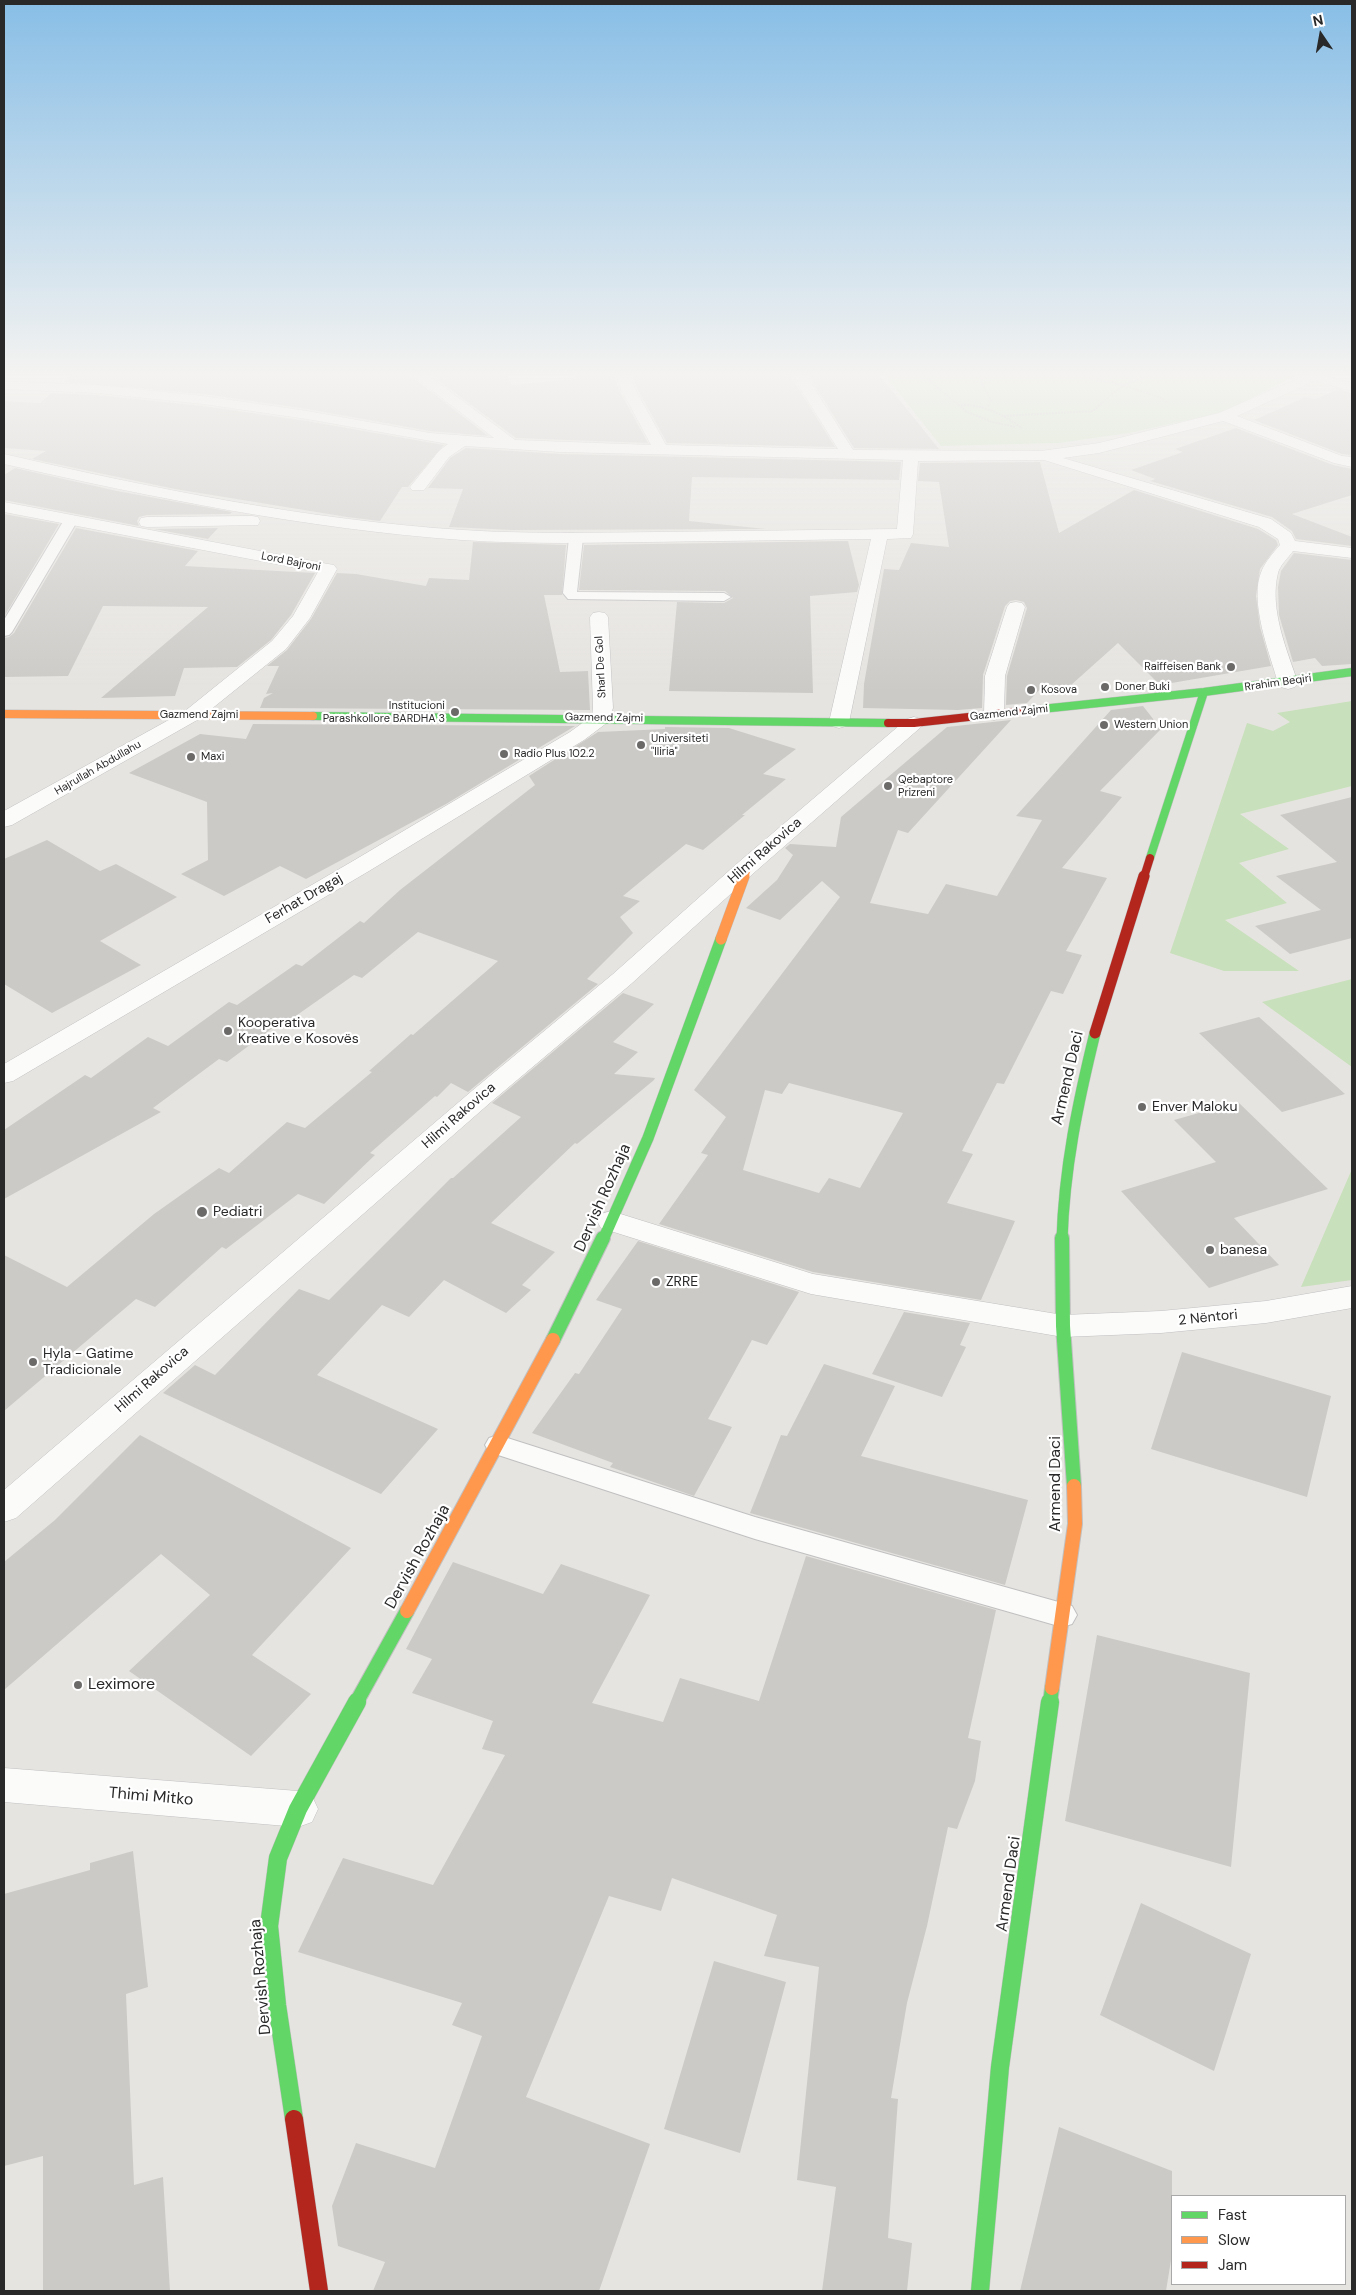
<!DOCTYPE html>
<html>
<head>
<meta charset="utf-8">
<style>
  body { margin:0 }
  #map { position:relative; width:1356px; height:2295px; overflow:hidden; background:#e6e4e0; font-family:"DM Sans",sans-serif }
  canvas { display:block }
  .frame { position:absolute; inset:0; border:5px solid #292929; pointer-events:none }
  .legend { position:absolute; left:1171px; top:2195px; width:175px; height:90px; box-sizing:border-box; background:#fff; border:1px solid #a9a9a9; margin:0; padding:6px 9px; list-style:none; font-size:15px; color:#292929 }
  .legend li { display:flex; align-items:center; gap:10px; height:25px }
  .legend b { width:25px; border:1px solid #a9a9a9 }
  .north { position:absolute; left:1296px; top:10px; width:50px; height:50px; -webkit-text-stroke:4px #fff; paint-order:stroke; rotate:348deg; font-size:14px; font-weight:700; line-height:20px; text-align:center; color:#292929 }
  .north::after { content:''; display:block; margin:auto; width:18px; height:22px; background:#292929; clip-path:polygon(50% 0,100% 100%,50% 72%,0 100%) }
</style>
</head>
<body>
<div id="map">
<canvas width="1356" height="2295"></canvas>
<div class="frame"></div>
<ul class="legend">
<li><b style="height:6px;background:#63d668"></b>Fast</li>
<li><b style="height:6px;background:#ff974d"></b>Slow</li>
<li><b style="height:6px;background:#b3261e"></b>Jam</li>
</ul>
<div class="north">N</div>
</div>
<script>
const ctx = document.querySelector('canvas').getContext('2d');
ctx.lineJoin = 'round';
function paint(path, color) {
  ctx.fillStyle = color;
  ctx.fill(path, 'evenodd');
}
function trace(path, color, width, dash) {
  ctx.strokeStyle = color;
  ctx.lineWidth = width;
  ctx.lineCap = dash ? 'butt' : 'round';
  ctx.setLineDash(dash || []);
  ctx.stroke(path);
}
function drawText(font, color, halo, rows, align = 'center') {
  ctx.font = font + ' "DM Sans",sans-serif';
  ctx.lineWidth = 4.5;
  ctx.setLineDash([]);
  ctx.textBaseline = 'middle';
  ctx.strokeStyle = halo;
  ctx.fillStyle = color;
  for (const [text, x, y, turn = 0] of rows) {
    ctx.save();
    ctx.translate(x, y);
    ctx.rotate((+turn || 0) * Math.PI / 180);
    ctx.textAlign = isNaN(turn) ? turn : align;
    if (halo) ctx.strokeText(text, 0, 0);
    ctx.fillText(text, 0, 0);
    ctx.restore();
  }
}
paint(new Path2D(`
  M882 372H1302L1225 412 1129 433 1059 443 941 446Z
  M1352 701V786L1240 814 1289 849 1239 863 1287 903 1225 920 1299 971H1224L1170 953 1247 723 1273 731 1290 722 1277 713Z
  M1352 979V1067L1262 1002Z
  M1352 1169V1280L1301 1287Z`), '#c8e0bb');
paint(new Path2D(`
  M75 372H406L488 436 430 431 307 409 203 394 64 382Z
  M427 372H505L512 385 576 379 573 372H613L619 390 648 443 516 438Z
  M631 372H788L835 447 667 443 637 388Z
  M806 372H877L939 449 854 448Z
  M1338 389 1352 393V455L1342 454 1254 420 1306 397 1316 399Z
  M51 393 97 395 203 406 307 421 444 445 408 487H402L380 521 347 517 175 489 32 459 46 451 4 448V401L40 403Z
  M1236 428 1333 465 1352 469V495L1292 514 1352 537V546L1296 539 1292 531 1272 517 1150 481 1155 479 1131 470 1183 452 1175 449Z
  M466 448 560 454 901 462 899 480 692 477 689 521 766 529 512 530 449 527 463 489 428 488 450 458Z
  M1040 462 1059 533 1134 490 1258 529 1276 540 1278 545 1260 569 1256 596 1260 627 1271 666 1160 685 1118 643 1061 694 1046 683 1027 703 1006 705 1007 676 1027 608 1024 602 1016 600 1010 601 1005 606 983 675 982 708 958 710 863 708 864 684 884 569 899 570 911 543 949 547 939 482 918 481 920 463Z
  M15 468 117 491 232 512 230 514 147 515 139 517 137 521 139 526 4 500V475Z
  M4 514 59 524 4 617Z
  M76 528 198 551 185 566 315 573 291 615 271 640 237 667 184 668 175 696 101 698 208 607 103 606 68 676 4 677V638L9 637 14 633Z
  M218 528 208 539 154 529Z
  M848 541 859 585 857 592 810 596 813 693 669 691 677 602 724 603 733 598 725 591 579 590 584 545Z
  M473 542 566 545 562 595H544L560 672 588 671 590 710 260 708 264 698 273 693 266 694 279 666H267L287 650 311 619 337 573 356 574 426 586 429 578 469 580Z
  M1294 553 1352 560V664L1322 666 1315 658 1293 662 1279 615 1278 587 1281 571Z
  M1143 706 1161 729 1100 791 1122 797 1062 868 1107 878 1066 951 1082 955 1063 994 1051 991 1004 1084 997 1083 962 1151 973 1154 947 1203 1015 1221 981 1300 813 1272 659 1224 708 1155 701 1153 726 1117 694 1090 840 897 822 881 780 920 746 908 777 880 793 855 785 848 790 844 836 847 841 817 947 727 1011 720 908 833 898 830 870 903 928 914 946 884 997 896 1042 820 1016 816 1111 710ZM789 1083 903 1113 860 1188 829 1178 819 1193 743 1170 765 1090 782 1094Z
  M253 724 575 726 446 804 306 879 280 866 224 896 181 874 208 860 207 802 129 773 200 734 246 739Z
  M665 727 729 728 796 749 763 774 786 779 742 815H745L703 850 686 844 623 896 640 901 620 917 633 933 587 979 598 984 468 1092 451 1083 437 1097 435 1096 370 1153 375 1155 324 1204 298 1194 226 1249 222 1247 155 1307 136 1299 4 1411V1255L67 1287 154 1214 219 1168 229 1173 287 1122 305 1128 372 1072 369 1071 411 1034 413 1035 498 961 418 932 362 978 354 975 290 1020 286 1018 227 1062 219 1059 153 1108 161 1112 4 1199V1130L85 1075 91 1078 148 1037 168 1046 229 1002 237 1005 296 964 302 966 360 921 364 923 400 890 535 785 529 776 598 732 665 729Z
  M1352 797V938L1290 954 1255 926 1321 910 1276 876 1337 862 1280 815Z
  M47 840 100 871 116 864 177 897 100 941 141 965 52 1013 4 984V859Z
  M623 993 654 1004 613 1042 638 1052 614 1074 655 1078 654 1080 577 1144 575 1143 491 1223 555 1252 522 1285 531 1290 506 1313 444 1280 409 1317 382 1305 317 1375 438 1429 381 1494 163 1393 195 1365 215 1375 299 1289 329 1300 451 1178H453L521 1117 492 1103Z
  M1259 1017 1345 1094 1282 1112 1199 1033Z
  M1238 1102 1328 1189 1234 1218 1279 1265 1209 1288 1121 1191 1216 1162 1174 1120Z
  M638 1241 799 1292 767 1345 752 1340 708 1419 732 1427 694 1496 610 1467 613 1463 532 1433 575 1373 579 1374 622 1309 596 1300Z
  M904 1312 970 1323 960 1345 966 1347 942 1397 872 1374Z
  M1182 1352 1331 1396 1307 1497 1151 1449Z
  M824 1364 895 1386 861 1456 1028 1500 1005 1585 750 1513 781 1435 787 1436Z
  M140 1435 351 1548 252 1655 311 1694 251 1756 129 1671 210 1595 161 1554 4 1690V1562L55 1520Z
  M806 1556 996 1610 968 1738 981 1741 975 1781 957 1829 948 1827 927 1926 907 2003 891 2098 898 2099 888 2238 912 2243 907 2291H822L836 2187 797 2180 819 1967 764 1956 777 1915 672 1878 661 1911 609 1896 526 2097 650 2144 599 2291H373L385 2262 338 2246 332 2206 356 2143 435 2168 482 2036 452 2025 462 2003 298 1952 343 1858 433 1885 505 1755 482 1749 493 1721 412 1693 432 1659 406 1649 453 1562 543 1594 561 1564 650 1595 592 1703 663 1722 680 1678 759 1701Z
  M1097 1635 1250 1673 1231 1867 1065 1821Z
  M133 1851 148 1987 126 1994 134 2185 163 2177 170 2291H43V2156L4 2166V1894L90 1870V1863Z
  M1141 1903 1251 1954 1214 2071 1100 2015Z
  M714 1961 786 1982 740 2153 664 2129Z
  M1059 2127 1172 2171V2254L1166 2291H1020Z`), '#cccac7');
const lane = new Path2D(`
  M71 516 78 520 12 632 9 635 4 636V620L64 520Z
  M576 534 583 538 577 592 724 593 731 597 724 601 568 599 563 593 569 538Z
  M498 1435 755 1517 1062 1603 1072 1606 1077 1615 1072 1624 1062 1627 755 1539 489 1452 485 1445 489 1438Z`);
const street = new Path2D(`
  M408 372H424L515 440 651 445 621 389 615 372H629L635 389 666 445 838 449 790 372H804L853 450 1041 451 1099 443 1219 413 1312 372H1330L1326 376 1352 383V391L1314 381 1237 416 1342 456 1352 457V467L1334 463 1223 421 1099 453 1063 458 1271 519 1291 533 1295 541 1352 548V558L1293 551C1288 558 1280 565 1278 573 1269 609 1287 650 1298 683L1295 687 1288 689 1281 687 1278 683C1270 654 1248 600 1262 570 1266 561 1273 553 1280 545L1278 539 1259 527 1044 460 918 461 913 534 911 538 887 539 849 722 846 726 839 728 832 726 829 722 871 539C796 540 721 541 647 542 585 543 523 544 462 540 308 529 155 498 4 464V454C155 489 308 520 463 530 528 534 593 533 657 532 737 531 817 530 897 529L903 460 560 452 465 446 449 457 424 490H412L410 487 439 451 448 444 307 419 203 404 97 393 4 389V381L97 385 203 396 307 411 430 433 494 438Z
  M4 502 328 564 334 565 337 569 310 618 286 649 199 719 12 825 4 827V811L185 711 272 641 293 616 318 572 4 512Z
  M252 516 258 517 260 521 258 525 147 527 141 526 139 522 141 518 147 517Z
  M1016 602 1022 603 1025 607 1005 676 1004 714 1001 718 994 720 987 718 984 714 985 676 1007 607 1010 603Z
  M599 612 605 613 608 617 613 708 608 722 584 740 369 871 13 1081 4 1083V1064L353 861 570 732 592 716 593 708 590 617 593 613Z
  M914 717 921 719 924 723 921 727 756 871 631 984 491 1102 16 1518 4 1522V1490L473 1090 613 974 740 861 907 719Z
  M611 1211 813 1274 1063 1315 1161 1311 1266 1301 1352 1286V1308L1266 1323 1161 1333 1063 1337 811 1294 601 1228 597 1221 601 1214Z
  M4 1768 298 1791 312 1796 318 1809 312 1822 298 1827 4 1802Z`);
const fastFar3 = new Path2D(`
  M1032 710 1204 692 1352 672
  M313 716 888 723
  M1150 858 1204 692`);
const fastFar2 = new Path2D(`
  M603 1240 648 1138 721 939
  M1062 1240C1064 1169 1078 1102 1095 1033`);
const fastFar1 = new Path2D(`
  M1062 1238 1063 1326 1074 1486
  M553 1340 603 1238
  M356 1703 407 1611
  M1050 1703 1052 1688`);
const fast = new Path2D(`
  M294 2119 277 2005 269 1926 278 1858 298 1809 357 1702
  M980 2291 1000 2067 1050 1702`);
const slowFar2 = new Path2D(`
  M4 714 313 716
  M744 877 748 866`);
const slowFar1 = new Path2D(`
  M721 939 744 876`);
const slow = new Path2D(`
  M407 1611 553 1340
  M1052 1688 1075 1524 1074 1486`);
const jamFar2 = new Path2D(`
  M888 723H914L1032 710
  M1144 877 1150 858`);
const jamFar1 = new Path2D(`
  M1095 1033 1144 876`);
const jam = new Path2D(`
  M294 2119 319 2291`);
trace(lane, '#c1c0c1', 2);
trace(street, '#c1c0c1', 1);
trace(fastFar3, '#c1c0c1', 9);
trace(fastFar2, '#c1c0c1', 12);
trace(fastFar1, '#c1c0c1', 16);
trace(fast, '#c1c0c1', 19);
trace(slowFar2, '#c1c0c1', 9);
trace(slowFar1, '#c1c0c1', 12);
trace(slow, '#c1c0c1', 16);
trace(jamFar2, '#c1c0c1', 9);
trace(jamFar1, '#c1c0c1', 12);
trace(jam, '#c1c0c1', 19);
trace(new Path2D(`
  M919 372 967 412 992 422 1016 427
  M1088 378 1123 385 1163 399 1168 403
  M958 405C983 404 1002 414 1022 428
  M988 407 991 400 981 382 989 372
  M1004 416 1093 411 1113 393 1130 382 1150 376 1177 372`), '#c3c3c2', 2, [2, 1]);
paint(lane, '#fbfbfa');
paint(street, '#fbfbfa');
trace(fastFar3, '#63d668', 8);
trace(fastFar2, '#63d668', 11);
trace(fastFar1, '#63d668', 14);
trace(fast, '#63d668', 18);
trace(slowFar2, '#ff974d', 8);
trace(slowFar1, '#ff974d', 11);
trace(slow, '#ff974d', 14);
trace(jamFar2, '#b3261e', 8);
trace(jamFar1, '#b3261e', 11);
trace(jam, '#b3261e', 18);
const sky = ctx.createLinearGradient(0, 0, 0, 693);
sky.addColorStop(0, '#88bee6');
sky.addColorStop(0.54, '#f4f3f1');
sky.addColorStop(1, '#f4f3f100');
ctx.fillStyle = sky;
ctx.fillRect(0, 0, 1356, 693);
for (const [x, y, r, color] of [
  [1231,667,5,"#6b6a69"],
  [1105,687,5,"#6b6a69"],
  [1031,690,5,"#6b6a69"],
  [455,712,5,"#6b6a69"],
  [1104,725,5,"#6b6a69"],
  [641,745,5,"#6b6a69"],
  [504,754,5,"#6b6a69"],
  [191,757,5,"#6b6a69"],
  [888,786,5,"#6b6a69"],
  [228,1031,5,"#6b6a69"],
  [1142,1107,5,"#6b6a69"],
  [202,1212,6,"#6b6a69"],
  [1210,1250,5,"#6b6a69"],
  [656,1282,5,"#6b6a69"],
  [33,1362,5,"#6b6a69"],
  [78,1685,5,"#6b6a69"]
]) {
  const dot = new Path2D();
  dot.arc(x, y, r, 0, 2 * Math.PI);
  ctx.fillStyle = color;
  ctx.fill(dot);
  trace(dot, '#fff', 2);
}
drawText('11px', '#292929', '#fff', [
  ["Lord Bajroni",291,562,11],
  ["Sharl De Gol",601,667,-93],
  ["Rrahim Beqiri",1278,683,-8],
  ["Gazmend Zajmi",1009,713,-6],
  ["Gazmend Zajmi",199,715],
  ["Gazmend Zajmi",604,718,1],
  ["Hajrullah Abdullahu",98,768,-30]
]);
drawText('11px', '#292929', '#fff', [
  ["Raiffeisen Bank",1221,667,"right"],
  ["Doner Buki",1115,687],
  ["Kosova",1041,690],
  ["Institucioni",445,706,"right"],
  ["Parashkollore BARDHA 3",445,719,"right"],
  ["Western Union",1114,725],
  ["Universiteti",651,739],
  ["\"Iliria\"",651,752],
  ["Radio Plus 102.2",514,754],
  ["Maxi",201,757],
  ["Qebaptore",898,780],
  ["Prizreni",898,793]
], 'left');
drawText('14px', '#292929', '#fff', [
  ["Hilmi Rakovica",765,851,-41],
  ["Ferhat Dragaj",304,899,-30],
  ["Hilmi Rakovica",459,1116,-41],
  ["2 Nëntori",1208,1318,-6],
  ["Hilmi Rakovica",152,1380,-41]
]);
drawText('14px', '#292929', '#fff', [
  ["Kooperativa",238,1023],
  ["Kreative e Kosovës",238,1039],
  ["Enver Maloku",1152,1107],
  ["Pediatri",213,1212],
  ["banesa",1220,1250],
  ["ZRRE",666,1282],
  ["Hyla - Gatime",43,1354],
  ["Tradicionale",43,1370]
], 'left');
drawText('16px', '#292929', '#fff', [
  ["Armend Daci",1068,1078,-77],
  ["Dervish Rozhaja",603,1198,-66],
  ["Armend Daci",1056,1484,-90],
  ["Dervish Rozhaja",418,1557,-61],
  ["Thimi Mitko",151,1797,5],
  ["Armend Daci",1009,1884,-82],
  ["Dervish Rozhaja",261,1977,-95]
]);
drawText('16px', '#292929', '#fff', [
  ["Leximore",88,1685]
], 'left');
</script>
</body>
</html>
